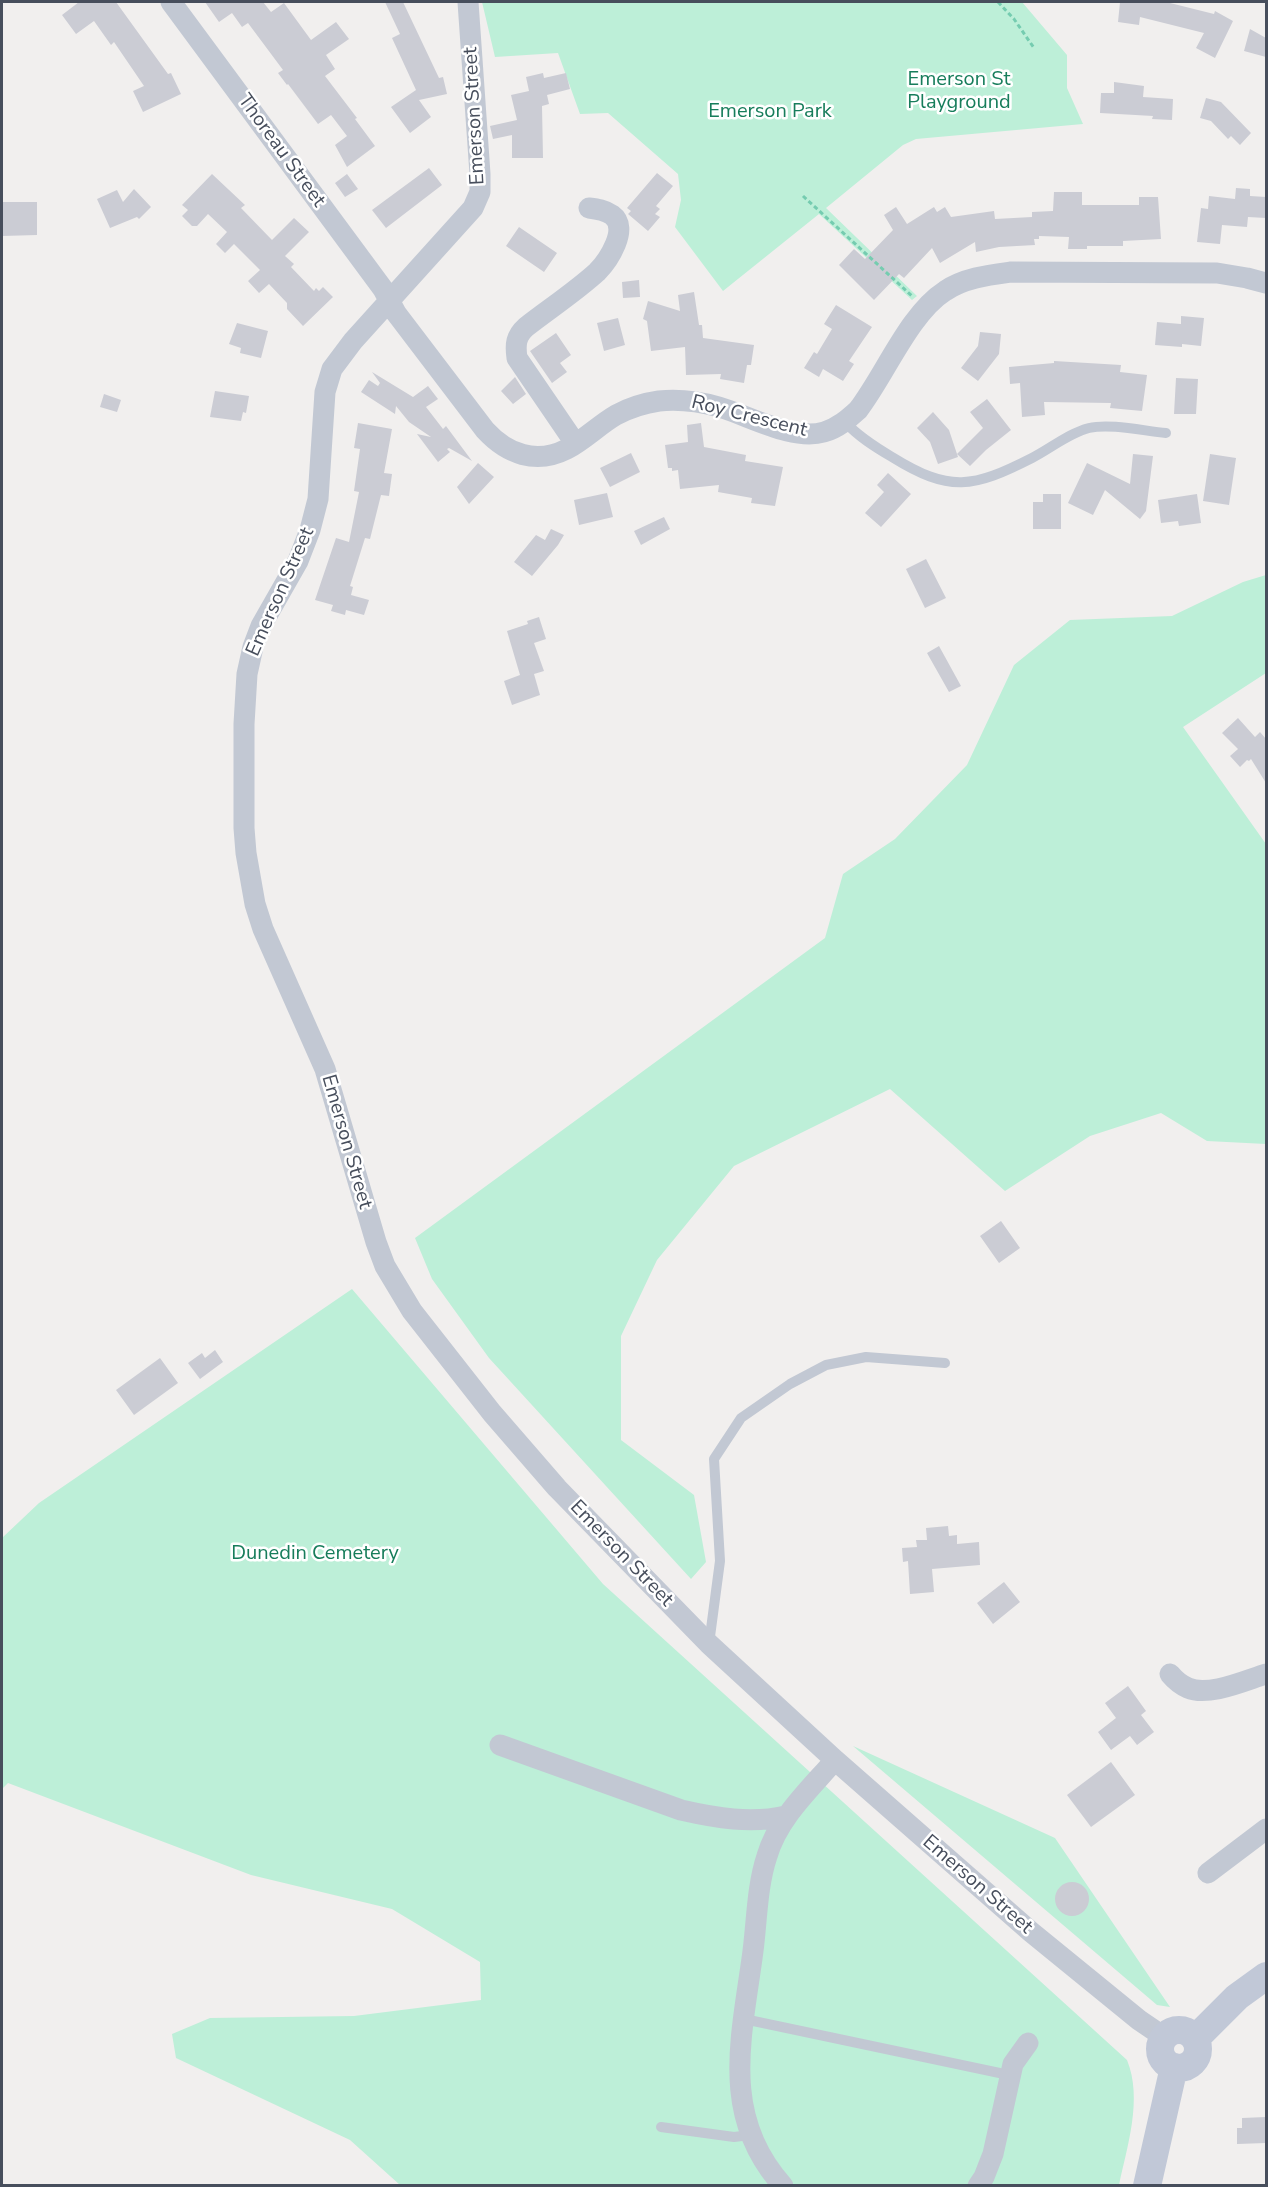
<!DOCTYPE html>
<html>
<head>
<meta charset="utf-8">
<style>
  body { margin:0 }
  #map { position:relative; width:1268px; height:2187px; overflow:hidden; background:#f1efee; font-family:"Nunito Sans",sans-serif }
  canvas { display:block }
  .frame { position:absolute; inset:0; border:3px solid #474e5c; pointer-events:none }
</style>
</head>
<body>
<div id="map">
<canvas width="1268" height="2187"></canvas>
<div class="frame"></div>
</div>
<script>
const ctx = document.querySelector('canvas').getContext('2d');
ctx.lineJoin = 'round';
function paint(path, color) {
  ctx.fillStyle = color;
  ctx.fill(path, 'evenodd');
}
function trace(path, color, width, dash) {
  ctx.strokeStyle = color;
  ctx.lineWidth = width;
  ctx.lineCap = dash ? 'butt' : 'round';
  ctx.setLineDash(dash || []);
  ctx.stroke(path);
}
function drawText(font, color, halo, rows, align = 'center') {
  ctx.font = font + ' "Nunito Sans",sans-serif';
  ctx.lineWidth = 5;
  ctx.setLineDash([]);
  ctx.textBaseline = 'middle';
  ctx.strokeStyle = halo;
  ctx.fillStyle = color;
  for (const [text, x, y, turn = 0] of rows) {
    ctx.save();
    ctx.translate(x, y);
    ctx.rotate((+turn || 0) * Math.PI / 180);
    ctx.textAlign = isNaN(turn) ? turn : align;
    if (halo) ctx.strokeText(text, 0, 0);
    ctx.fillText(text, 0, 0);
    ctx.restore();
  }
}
paint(new Path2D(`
  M482 2H1022L1067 55V88L1083 124 916 139 903 145 826 208 917 296 912 300 819 214 723 291 675 227 681 200 678 174 608 113 580 114 558 53 495 57Z
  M1266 575V673L1183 727 1266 844V1144L1207 1141 1161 1113 1090 1136 1005 1191 890 1089 734 1166 657 1260 621 1336V1440L694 1495 706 1562 691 1579 489 1358 432 1279 415 1238 825 938 843 874 895 839 967 765 1014 665 1070 620 1172 616 1243 582Z
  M352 1289 603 1584 1127 2060C1143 2099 1127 2147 1119 2185H400L350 2140 176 2058 172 2034 210 2018 354 2016 481 2000 480 1962 392 1909 251 1875 8 1783 2 1789V1538L39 1503Z
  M853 1746 1055 1838 1170 2007 1157 2005Z`), '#bdefd8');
paint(new Path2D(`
  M79 2H116L168 74 171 73 181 94 143 112 133 91 144 86 114 42 111 45 94 21 76 34 62 15Z
  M205 2H263L271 12 284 3 311 40 336 22 349 39 326 55 335 69 325 76 357 118 355 119 375 146 347 167 335 145 347 136 331 115 318 124 288 84 287 85 278 73 283 70 248 23 242 27 232 13 219 22Z
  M385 2H403L439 78 443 77 447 94 419 100 431 117 410 133 391 107 416 90 392 38 400 34Z
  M1120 2H1166L1214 14 1215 11 1233 21 1215 58 1196 48 1204 33 1140 17 1139 25 1118 22Z
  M1250 29 1266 38V57L1244 51Z
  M543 73 544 78 566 73 570 89 547 95 549 104 542 106 543 158H512V135L493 139 490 126 517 120 511 95 529 91 526 77Z
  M1114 82 1144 86 1143 97 1173 99 1172 120 1152 119 1153 116 1100 113 1101 93H1114Z
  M1206 98 1221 102 1251 133 1240 145 1231 136 1228 139 1211 121 1200 118Z
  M429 168 442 185 386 228 372 210Z
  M657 173 673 186 656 206 660 209 655 214 660 217 648 231 628 214 631 211 627 208Z
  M212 174 245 205 241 208 272 240 294 218 309 232 285 256 294 264 291 267 314 291 316 288 319 291 323 287 333 297 303 326 287 309V303L269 284 259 293 248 281 260 270 234 244 225 253 216 244 227 232 208 214 197 226H192L182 216 188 210 182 205Z
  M347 174 358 189 345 197 335 183Z
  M1236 188 1250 189V196L1266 197V218L1248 217 1247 227 1222 225 1220 244 1197 242 1201 208 1208 209 1209 196 1235 199Z
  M134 189 151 207 139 219 137 217 110 228 97 199 117 190 123 202Z
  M1054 192H1082V205H1139V197H1158L1161 239 1123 241V246H1087V249H1068L1069 237 1039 236V239H1034L1035 245 999 247 976 252 975 242 940 263 932 248 904 278 899 274 874 300 839 265 854 249 865 259 893 230 884 215 896 207 907 224 934 207 937 212 945 207 951 217 994 211 995 219 1032 217V212L1053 211Z
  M2 202H37V235L2 236Z
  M519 227 557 253 544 272 506 246Z
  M639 280 640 297 623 298 622 282Z
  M694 292 699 325H702L703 338 754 345 751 365H747L744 383 720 379 721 374 686 375 685 347 651 351 647 321 643 319 648 301 680 311 678 295Z
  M836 305 872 327 849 361 854 364 843 381 823 369 819 377 804 368 814 352 817 354 832 329 824 324Z
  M1181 316 1204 318 1201 346 1182 344V347L1155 345 1157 322 1181 324Z
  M618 318 625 345 604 351 597 323Z
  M237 323 268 331 261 358 240 353 241 348 229 344Z
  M980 332 1001 334 999 354 978 381 961 368 978 346Z
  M556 333 571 355 560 363 567 372 552 383 530 351Z
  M1054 361 1121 365 1120 372 1147 375 1142 411 1110 408 1111 403 1044 402 1045 415 1022 417 1020 383 1010 384 1009 367 1054 363Z
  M372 372 413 397 428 386 438 399 426 407 443 429 446 426 472 461 449 448 447 449 450 452 438 462 417 434 431 437 409 422 396 406 395 414 361 392 369 380 378 386 380 383Z
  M515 377 526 394 513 404 501 391Z
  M1176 378 1198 379 1196 414H1174Z
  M215 391 249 396 246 413 243 412 241 421 210 417Z
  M104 394 121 400 117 412 100 407Z
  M987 399 1011 430 986 450 970 466 957 454 983 428 970 412Z
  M933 412 949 430 958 457 938 464 930 442 917 428Z
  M358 423 392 429 384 473 392 474 389 496 381 495 370 539 365 538 350 586 353 587 351 595 369 600 364 615 346 610 345 615 331 611 333 605 315 600 336 538 349 542 359 492 354 491 360 449 354 448Z
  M701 423 704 447 746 455 745 461 783 467 775 506 751 503 752 498 718 492 719 485 680 489 678 470 672 471V468H668L665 445 688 442 687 425Z
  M631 453 640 472 610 487 600 468Z
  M1133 454 1153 456 1146 511 1140 519 1105 490 1093 515 1068 503 1087 463 1130 484Z
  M1210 454 1236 458 1229 505 1203 501Z
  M478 463 494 477 469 504 457 487Z
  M888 473 911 494 881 527 865 513 884 492 877 485Z
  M607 493 613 517 579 525 574 500Z
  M1043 494H1061V529H1033V502H1043Z
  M1197 494 1201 523 1179 526 1178 521 1161 523 1158 500Z
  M664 517 670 529 641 545 634 531Z
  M551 529 564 535 558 545 532 576 514 562 536 535 545 540Z
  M926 559 946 598 925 608 906 569Z
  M539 617 546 639 534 643 544 671 534 674 540 695 512 705 504 681 520 675 507 631 528 624 527 621Z
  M939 646 961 686 949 692 927 653Z
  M1238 718 1255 737 1260 732 1266 739V783L1251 759 1249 761 1247 760 1240 767 1230 756 1238 749 1222 733Z
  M1001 1221 1020 1248 999 1263 980 1236Z
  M215 1350 223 1362 200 1379 188 1363 202 1353 205 1358Z
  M160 1358 178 1383 134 1415 116 1390Z
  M948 1526 949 1536 957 1535V1544L979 1542 980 1565 932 1569 934 1592 910 1594 908 1561 903 1562 902 1548 917 1547 916 1540H927L926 1528Z
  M1004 1582 1020 1602 993 1624 977 1603Z
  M1128 1686 1146 1711 1141 1715 1154 1732 1137 1745 1130 1736 1111 1750 1098 1732 1116 1718 1105 1703Z
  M1111 1762 1135 1795 1091 1827 1067 1795Z
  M1055 1899a17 17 0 1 1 34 0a17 17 0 1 1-34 0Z
  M1266 2117V2143L1237 2144V2128H1242V2118Z`), '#cbccd4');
trace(new Path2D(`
  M998 2 1014 19 1034 48
  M803 196 912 296`), '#75ccb0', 3, [4.5, 3]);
trace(new Path2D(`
  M845 422C859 437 875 447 892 457 950 493 973 488 1032 458 1050 449 1069 433 1089 428 1110 423 1144 431 1166 433
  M709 1644 720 1561 714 1459 741 1418 790 1384 826 1365 866 1357 945 1363
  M744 2019 1009 2075
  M661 2127 734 2137 750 2135`), '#c2c8d3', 10);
trace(new Path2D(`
  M171 2 383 289 396 313 485 430C507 454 536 465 567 449 584 440 599 425 616 415 629 408 645 403 659 401 678 399 701 402 719 407 750 416 792 441 824 432 838 428 848 419 858 410 885 375 909 314 945 291 964 278 989 275 1011 272L1217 273 1247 278 1266 283
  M468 2 480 174V192L473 208 353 341 332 369 325 392 318 499 310 530 298 561 261 626 253 647 247 674 244 724V828L246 853 255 904 263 929 325 1069 376 1242 385 1266 412 1311 492 1413 557 1488 709 1644 835 1760 1031 1932 1139 2020 1164 2037
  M575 443 517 358C515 344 516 336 526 327 549 309 575 292 597 272 608 261 630 228 612 215 605 210 597 209 589 208
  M1170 1674C1175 1680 1181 1685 1188 1688 1209 1697 1246 1680 1266 1674
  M500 1745 681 1810C716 1818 751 1824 786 1816
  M1208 1873 1266 1829
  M783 2186C719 2115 742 2036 753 1951 757 1920 757 1886 767 1856 778 1818 810 1789 835 1760
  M978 2186 984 2177 993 2154 1013 2064 1028 2043`), '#c2c8d3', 21);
trace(new Path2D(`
  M1160 2049a19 19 0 1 1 38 0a19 19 0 1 1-38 0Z
  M1195 2039 1237 1997 1266 1976
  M1147 2186 1174 2067`), '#c1c8d7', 28);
drawText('20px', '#177d5b', '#fff', [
  ["Emerson St",959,80],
  ["Playground",959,103],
  ["Emerson Park",770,112],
  ["Dunedin Cemetery",315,1554]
]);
drawText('20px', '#474e5c', '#fff', [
  ["Emerson Street",475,116,-93],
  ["Thoreau Street",281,151,54],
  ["Roy Crescent",749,417,14],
  ["Emerson Street",281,592,-66],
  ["Emerson Street",346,1142,74],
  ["Emerson Street",621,1554,46],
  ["Emerson Street",977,1885,41]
]);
</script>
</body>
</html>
